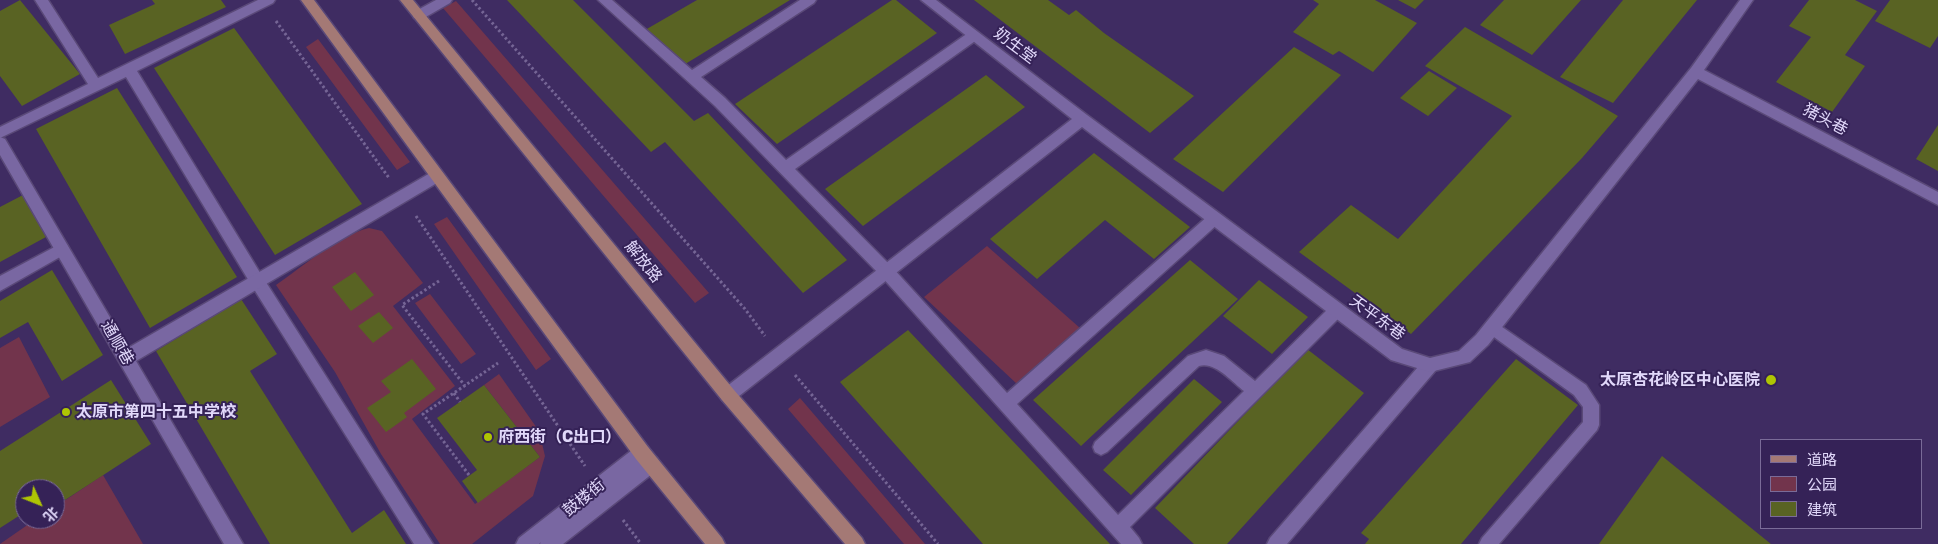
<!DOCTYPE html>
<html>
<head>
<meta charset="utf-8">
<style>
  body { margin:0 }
  #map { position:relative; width:1938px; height:544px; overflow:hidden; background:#3f2c62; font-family:Rubik,"Noto Sans SC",sans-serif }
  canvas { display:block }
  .legend { position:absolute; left:1760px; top:439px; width:162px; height:90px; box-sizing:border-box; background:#352257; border:1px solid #7a6b98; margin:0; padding:6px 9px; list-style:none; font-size:15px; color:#e1d8fa }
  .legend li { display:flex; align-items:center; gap:10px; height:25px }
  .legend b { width:25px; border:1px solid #7a6b98 }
  .north { position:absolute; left:15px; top:479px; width:50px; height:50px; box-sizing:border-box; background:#352257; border:1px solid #7a6b98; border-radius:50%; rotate:134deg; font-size:14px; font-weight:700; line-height:20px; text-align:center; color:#e1d8fa }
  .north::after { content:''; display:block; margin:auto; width:18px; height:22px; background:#afc503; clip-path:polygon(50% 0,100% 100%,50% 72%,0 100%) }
</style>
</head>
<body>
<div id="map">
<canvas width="1938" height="544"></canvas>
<ul class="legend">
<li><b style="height:6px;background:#a47975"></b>道路</li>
<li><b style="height:14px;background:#72344c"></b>公园</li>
<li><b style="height:14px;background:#596323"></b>建筑</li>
</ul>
<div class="north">北</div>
</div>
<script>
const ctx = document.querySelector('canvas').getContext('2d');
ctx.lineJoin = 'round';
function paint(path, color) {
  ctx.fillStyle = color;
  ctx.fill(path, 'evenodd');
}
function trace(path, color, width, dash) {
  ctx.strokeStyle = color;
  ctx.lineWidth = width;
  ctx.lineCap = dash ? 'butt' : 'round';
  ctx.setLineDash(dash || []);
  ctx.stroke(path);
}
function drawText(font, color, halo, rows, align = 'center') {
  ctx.font = font + ' Rubik,"Noto Sans SC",sans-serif';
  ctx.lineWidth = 4;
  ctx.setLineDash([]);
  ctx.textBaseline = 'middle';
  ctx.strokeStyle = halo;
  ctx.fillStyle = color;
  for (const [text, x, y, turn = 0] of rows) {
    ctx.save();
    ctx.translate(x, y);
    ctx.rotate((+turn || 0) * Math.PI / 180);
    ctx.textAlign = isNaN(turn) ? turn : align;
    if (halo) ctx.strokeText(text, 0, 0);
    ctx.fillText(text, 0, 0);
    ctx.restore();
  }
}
paint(new Path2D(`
  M456 1 709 293 695 303 443 8Z
  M318 39 410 162 397 170 306 47Z
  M447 217 551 359 536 370 434 224Z
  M369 228 382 231 423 283 393 306 455 386 412 419 475 504 540 457 484 385 499 374 539 431 545 456 533 496 472 544H440L381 454 335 372 276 285C302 267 339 235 369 228Z
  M987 246 1080 328 1017 384 924 297Z
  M430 294 476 354 461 364 415 303Z
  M19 337 50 397 0 427V348Z
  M800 398 925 544H904L788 409Z
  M103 475 143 544H0L36 519H55V507Z`), '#72344c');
paint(new Path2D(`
  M20 0 80 74 22 106 0 76V11Z
  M152 0H221L226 7 125 54 109 25 155 4Z
  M507 0H573L694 121 708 113 847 260 803 293 665 142 651 152Z
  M697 0H790L682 66 645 30Z
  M892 0H896L937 33 777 144 735 104Z
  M974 0H1048L1069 15 1076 10 1104 33 1194 96 1150 133Z
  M1313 0H1375L1417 23 1373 72 1339 51 1333 55 1293 32 1319 4Z
  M1398 0H1424L1415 9Z
  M1504 0H1581L1532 55 1480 25Z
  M1623 0H1697L1613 103 1560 77Z
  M1809 0H1855L1877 11 1845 55 1865 66 1832 112 1776 82 1811 37 1789 26Z
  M1890 0H1938V36L1930 48 1875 21Z
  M1465 27 1618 116 1582 158 1411 334 1299 252 1351 205 1398 239 1512 116 1425 66Z
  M234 28 362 204 275 255 154 68Z
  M1294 47 1341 75 1223 192 1173 159Z
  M1429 71 1457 88 1428 116 1400 98Z
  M986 75 1025 107 863 226 825 189Z
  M117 88 237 277 150 328 36 129Z
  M1938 125V171L1916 159Z
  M1094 153 1190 227 1154 259 1105 220 1037 279 990 239Z
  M23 195 46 237 0 262V207Z
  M1190 260 1238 299 1081 446 1033 400Z
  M52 270 103 355 62 381 28 322 0 338V301Z
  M355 272 374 295 351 311 332 287Z
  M1259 280 1308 317 1272 354 1223 316Z
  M241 299 277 354 250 371 352 533 384 510 406 544H270L156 351Z
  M379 312 393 328 373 343 358 326Z
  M908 330 1110 544H983L840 382Z
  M1307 349 1364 393 1227 544H1194L1155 508Z
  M412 359 436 389 404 413 407 417 386 432 367 408 391 392 381 381Z
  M1516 359 1578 405 1461 544H1365L1369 539 1361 533Z
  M1194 379 1222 402 1131 495 1103 470Z
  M111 380 151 444 65 500 59 490 55 492V489H25V512L0 528V451Z
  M484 385 540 457 478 503 462 481 477 470 437 418Z
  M1662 456 1771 544H1599Z`), '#596323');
const service = new Path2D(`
  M35 0H48L98 78 258 0H275L273 3 137 71 262 276 433 544H414L252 286 126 77 0 138V127L88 84Z
  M598 0H612L692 70 800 0H816L814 3 701 77 725 98 786 160 968 33H978L980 36 978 39 795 169 891 266 1007 393 1209 215 1214 213 1219 215 1221 219 1219 223 1017 404 1118 515 1244 391C1232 382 1215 361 1199 366L1107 452 1101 455 1095 452 1093 447 1095 442 1188 356 1206 350 1224 356 1255 381 1332 305 1337 303 1342 305 1345 310 1342 315 1130 527 1139 538 1142 544H1121L881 276 715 106Z
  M62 243 67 245 69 249 67 253 0 291V276Z
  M1492 320 1586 385 1599 405V425L1597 430 1499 544H1479L1482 538 1583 422V407L1574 395 1487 332 1484 327 1487 322Z
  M1430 358 1436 360 1438 365 1436 370 1287 544H1267L1270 538 1424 360Z`);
const minor = new Path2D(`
  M436 0H452L450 3 424 18H414L413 15 414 12Z
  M921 0H936L1087 115 1402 349 1430 358 1459 351 1476 335 1691 68 1740 0H1753L1704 70 1938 192V205L1698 79 1488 345 1470 362 1430 372 1391 360 1082 127 734 400 728 402 722 400 720 395 722 390 1072 119Z
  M0 137 5 139 128 348 432 172 437 170 442 172 444 176 442 180 136 361 243 544H224L0 155Z`);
const tertiary = new Path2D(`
  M642 445 648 447 650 453 648 457 657 458 659 464 657 470 563 544H540L541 542 539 544H516L519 538 636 447Z`);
const primary = new Path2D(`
  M301 0H314L648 447 722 538 725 544H705L636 459Z
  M400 0H413L734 390 862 538 865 544H845L722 400Z`);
trace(service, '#5a4978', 3);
trace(minor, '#5a4978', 3);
trace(tertiary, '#5a4978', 3);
trace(primary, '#5a4978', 3);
trace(new Path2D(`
  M472 0 745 309 765 336
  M276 21 389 178
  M416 216 585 466
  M439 281 402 305 465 386
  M795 375 938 544
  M454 393 460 402
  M469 475 423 414 498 363
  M623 520 641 544`), '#756595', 3, [2.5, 2.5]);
paint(service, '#7967a2');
paint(minor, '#7967a2');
paint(tertiary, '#7967a2');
paint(primary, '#a47975');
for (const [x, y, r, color] of [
  [1771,380,6,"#afc503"],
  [66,412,5,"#afc503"],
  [488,437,5,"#afc503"]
]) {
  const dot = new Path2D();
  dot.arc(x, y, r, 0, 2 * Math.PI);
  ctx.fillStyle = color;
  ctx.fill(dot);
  trace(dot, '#352257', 2);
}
drawText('16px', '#e1d8fa', '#352257', [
  ["奶生堂",1015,46,37],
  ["猪头巷",1825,120,28],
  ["解放路",643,262,51],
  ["天平东巷",1377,318,36],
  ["通顺巷",117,343,60],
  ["鼓楼街",584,498,-39]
]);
drawText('bold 16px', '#e1d8fa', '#352257', [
  ["太原杏花岭区中心医院",1760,380,"right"],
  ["太原市第四十五中学校",76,412],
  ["府西街（C出口）",498,437]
], 'left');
</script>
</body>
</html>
